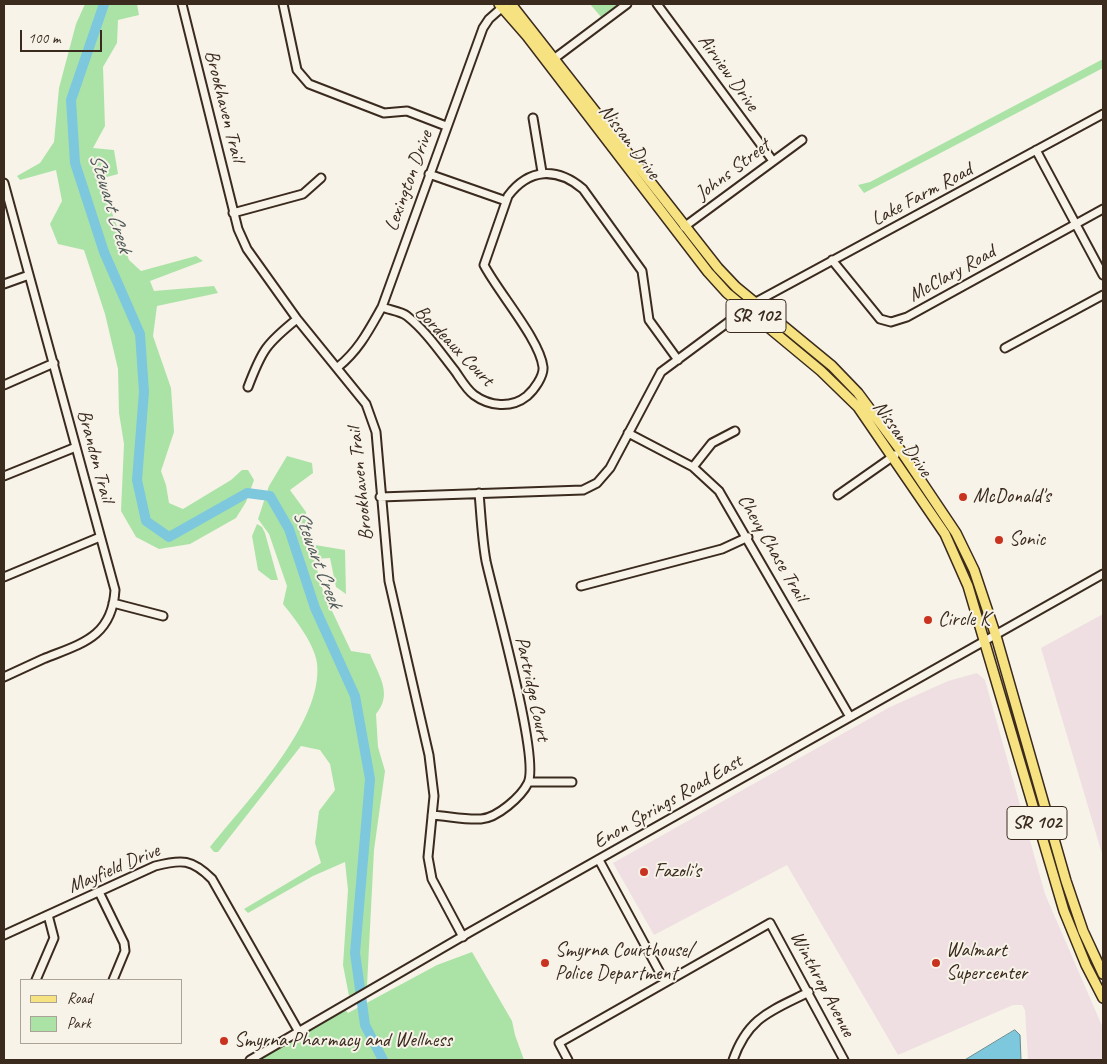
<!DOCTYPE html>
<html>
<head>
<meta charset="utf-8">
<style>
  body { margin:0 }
  #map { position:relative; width:1107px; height:1064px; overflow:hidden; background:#f7f3e8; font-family:Caveat,sans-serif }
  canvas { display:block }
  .frame { position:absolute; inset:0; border:5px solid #3b2a1e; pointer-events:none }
  .legend { position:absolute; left:20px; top:979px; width:162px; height:65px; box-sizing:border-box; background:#f7f3e8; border:1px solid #aca397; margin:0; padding:6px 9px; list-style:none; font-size:15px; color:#3b2a1e }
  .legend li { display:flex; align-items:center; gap:10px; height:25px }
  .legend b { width:25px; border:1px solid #aca397 }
  .scale { position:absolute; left:20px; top:30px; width:82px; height:22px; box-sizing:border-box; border:2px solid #3b2a1e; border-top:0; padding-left:6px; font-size:15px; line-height:18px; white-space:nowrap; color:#3b2a1e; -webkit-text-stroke:4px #f7f3e8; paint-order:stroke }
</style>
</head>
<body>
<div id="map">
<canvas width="1107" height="1064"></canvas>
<div class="frame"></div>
<ul class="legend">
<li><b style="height:6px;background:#f7e281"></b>Road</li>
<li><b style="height:14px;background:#abe3a7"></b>Park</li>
</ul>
<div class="scale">100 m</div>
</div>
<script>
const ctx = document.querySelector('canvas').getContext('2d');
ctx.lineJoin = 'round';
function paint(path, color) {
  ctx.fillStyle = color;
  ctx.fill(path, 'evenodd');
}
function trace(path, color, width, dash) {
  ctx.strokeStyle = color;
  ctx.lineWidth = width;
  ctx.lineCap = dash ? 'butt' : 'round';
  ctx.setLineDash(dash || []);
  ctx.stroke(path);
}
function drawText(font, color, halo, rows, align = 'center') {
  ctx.font = font + ' Caveat,sans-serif';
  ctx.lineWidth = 4;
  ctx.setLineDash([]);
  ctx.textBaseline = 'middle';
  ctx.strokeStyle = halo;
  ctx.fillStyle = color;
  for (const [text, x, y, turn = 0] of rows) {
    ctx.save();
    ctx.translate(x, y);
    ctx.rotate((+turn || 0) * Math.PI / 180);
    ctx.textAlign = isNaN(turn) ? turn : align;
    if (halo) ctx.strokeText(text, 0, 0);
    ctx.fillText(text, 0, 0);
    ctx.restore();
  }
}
paint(new Path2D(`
  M1103 614V857L1041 648Z
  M977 673 985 680 1045 894 1103 1028V1060H1028L1025 1010 1022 1005H1013L898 1055 787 865 654 935 613 863 890 707 948 681Z`), '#efdfe2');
paint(new Path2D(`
  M85 4H137L139 15 118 20 117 43 103 67 105 126 93 148 114 150 118 174 100 179 129 260 141 271 196 256 203 261 150 281 154 291 214 286 218 293 157 306 153 336 171 388 174 432 161 471 166 485 169 503 183 509 231 480 242 470H248L254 480 246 502 236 518 190 544 159 549 136 537 121 511 124 444 119 413 118 369 105 314 84 250 58 244 50 224 62 201 56 170 20 180 17 176 40 163 54 142 59 88 76 24Z
  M590 4H619L601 17Z
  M1103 59V68L864 193 858 185 870 182Z
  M287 456 312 463 313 473 290 490 306 512V531L315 545 345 550 346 594 336 587 330 558 314 559 324 594 351 651 370 654C379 676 393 694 376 714L378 747 385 771 374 850 367 986 349 996 343 965 348 890 345 862 313 876 248 913 244 909 321 863 315 843 319 811 335 790 330 764 320 750 301 746 218 852H214L210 847C246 802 324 722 317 663 314 643 295 619 283 604L287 586 269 534 258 519 269 486Z
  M257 524 262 527 265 533 278 580H271L258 570 252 536Z
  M472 952 512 1021 515 1035 524 1060H250L343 1007 348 1013 437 965Z`), '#abe3a7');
const water = new Path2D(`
  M1015 1030 1020 1035 1021 1060H965Z`);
paint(water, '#7dc8dd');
trace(water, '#638991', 1);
trace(new Path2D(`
  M104 4 71 100 75 163 104 252 140 334 144 392 137 480 146 521 169 537 247 493 270 496 289 529 315 608 355 696 370 779 355 953 365 1025 383 1060`), '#7dc8dd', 10);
const minor = new Path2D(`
  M182 4 238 229 247 249 297 319 366 404 376 432 389 581 429 755 434 796 428 857 432 879 463 937
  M283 4 297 70 309 84 384 113 407 111 446 126
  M657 4 773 161
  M555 58 627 4
  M533 118 542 172
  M1036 150 1103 275
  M429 174 506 201
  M4 183 115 590C112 638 80 644 43 659 30 665 17 671 4 677
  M233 213 303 194 321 178
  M684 227 802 140
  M832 260 880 319 891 322 907 317 1103 209
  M4 284 29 275
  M382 307C389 310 401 311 407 316 426 331 440 352 455 371 460 378 466 389 474 395 489 406 511 409 527 396 534 390 544 376 543 367 540 340 498 292 484 265L508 196C529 168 557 167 583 189L642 271 649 320 678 360
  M1005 348 1103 295
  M338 367C359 350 369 330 382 307L483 28 489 19 506 4
  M4 385 54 363
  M248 387C262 350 266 344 297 319
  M628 433 693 467 719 491 850 717
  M693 467 712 443 735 431
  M4 476 76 447
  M838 495 895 455
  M380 497 583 490 597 483 610 468 661 372 754 303 1103 114
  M4 577 100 537
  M581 586 722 549 748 537
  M113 603 163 616
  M529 782H572
  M432 815C448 816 465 820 481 819 497 818 521 797 528 783 540 758 494 598 486 561 482 539 481 515 479 493
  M599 860 665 982
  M99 892 124 943 125 951 113 980
  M4 935 155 866C182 859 192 859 212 879L299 1032
  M36 980 54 938 48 915
  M250 1060 470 932 1103 574
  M568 1060 559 1043 770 923 844 1060
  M733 1060C748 1017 771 1011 809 992`);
const major = new Path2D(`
  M499 4 527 36 708 272 727 293 821 371 858 407 945 534 968 586 1064 911 1086 965 1103 998
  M511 4 718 268 736 287 832 366 858 393 901 451 956 533 974 570 996 636 1066 881 1083 931 1103 974`);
trace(minor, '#3b2a1e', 11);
trace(major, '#3b2a1e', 12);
trace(minor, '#f7f3e8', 7);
trace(major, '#f7e281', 9);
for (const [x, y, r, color] of [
  [963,497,5,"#c8321e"],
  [999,540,5,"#c8321e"],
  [928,620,5,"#c8321e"],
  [644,872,5,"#c8321e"],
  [545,963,5,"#c8321e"],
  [936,963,5,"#c8321e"],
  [224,1041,5,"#c8321e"]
]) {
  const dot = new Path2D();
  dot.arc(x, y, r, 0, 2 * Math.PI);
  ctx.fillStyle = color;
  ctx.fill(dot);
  trace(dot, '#f7f3e8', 2);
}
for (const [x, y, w] of [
  [756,316,60],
  [1037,823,60]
]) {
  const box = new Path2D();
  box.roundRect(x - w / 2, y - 16.5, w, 33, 4);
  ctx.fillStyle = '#f7f3e8';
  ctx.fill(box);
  trace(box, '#3b2a1e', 1);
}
drawText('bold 19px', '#3b2a1e', null, [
  ["SR 102",756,316],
  ["SR 102",1037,823]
]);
drawText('20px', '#3b2a1e', '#f7f3e8', [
  ["Airview Drive",728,73,54],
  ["Brookhaven Trail",224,106,76],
  ["Nissan Drive",629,142,53],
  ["Johns Street",733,170,-37],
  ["Lexington Drive",409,181,-70],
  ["Lake Farm Road",922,195,-28],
  ["McClary Road",952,274,-29],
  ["Bordeaux Court",454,346,46],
  ["Nissan Drive",902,439,55],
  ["Brandon Trail",95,456,75],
  ["Brookhaven Trail",361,484,-96],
  ["Chevy Chase Trail",772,548,60],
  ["Partridge Court",532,689,78],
  ["Enon Springs Road East",668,802,-30],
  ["Mayfield Drive",114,869,-23],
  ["Winthrop Avenue",822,984,62]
]);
drawText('20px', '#3b2a1e', '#f7f3e8', [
  ["McDonald's",973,497],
  ["Sonic",1009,540],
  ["Circle K",938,620],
  ["Fazoli's",654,872],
  ["Smyrna Courthouse/",555,951],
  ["Police Department",555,974],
  ["Walmart",946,951],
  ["Supercenter",946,974],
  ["Smyrna Pharmacy and Wellness",234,1041]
], 'left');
drawText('italic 21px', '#4f5957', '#f7f3e8', [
  ["Stewart Creek",110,203,73],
  ["Stewart Creek",317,559,69]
]);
</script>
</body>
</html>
